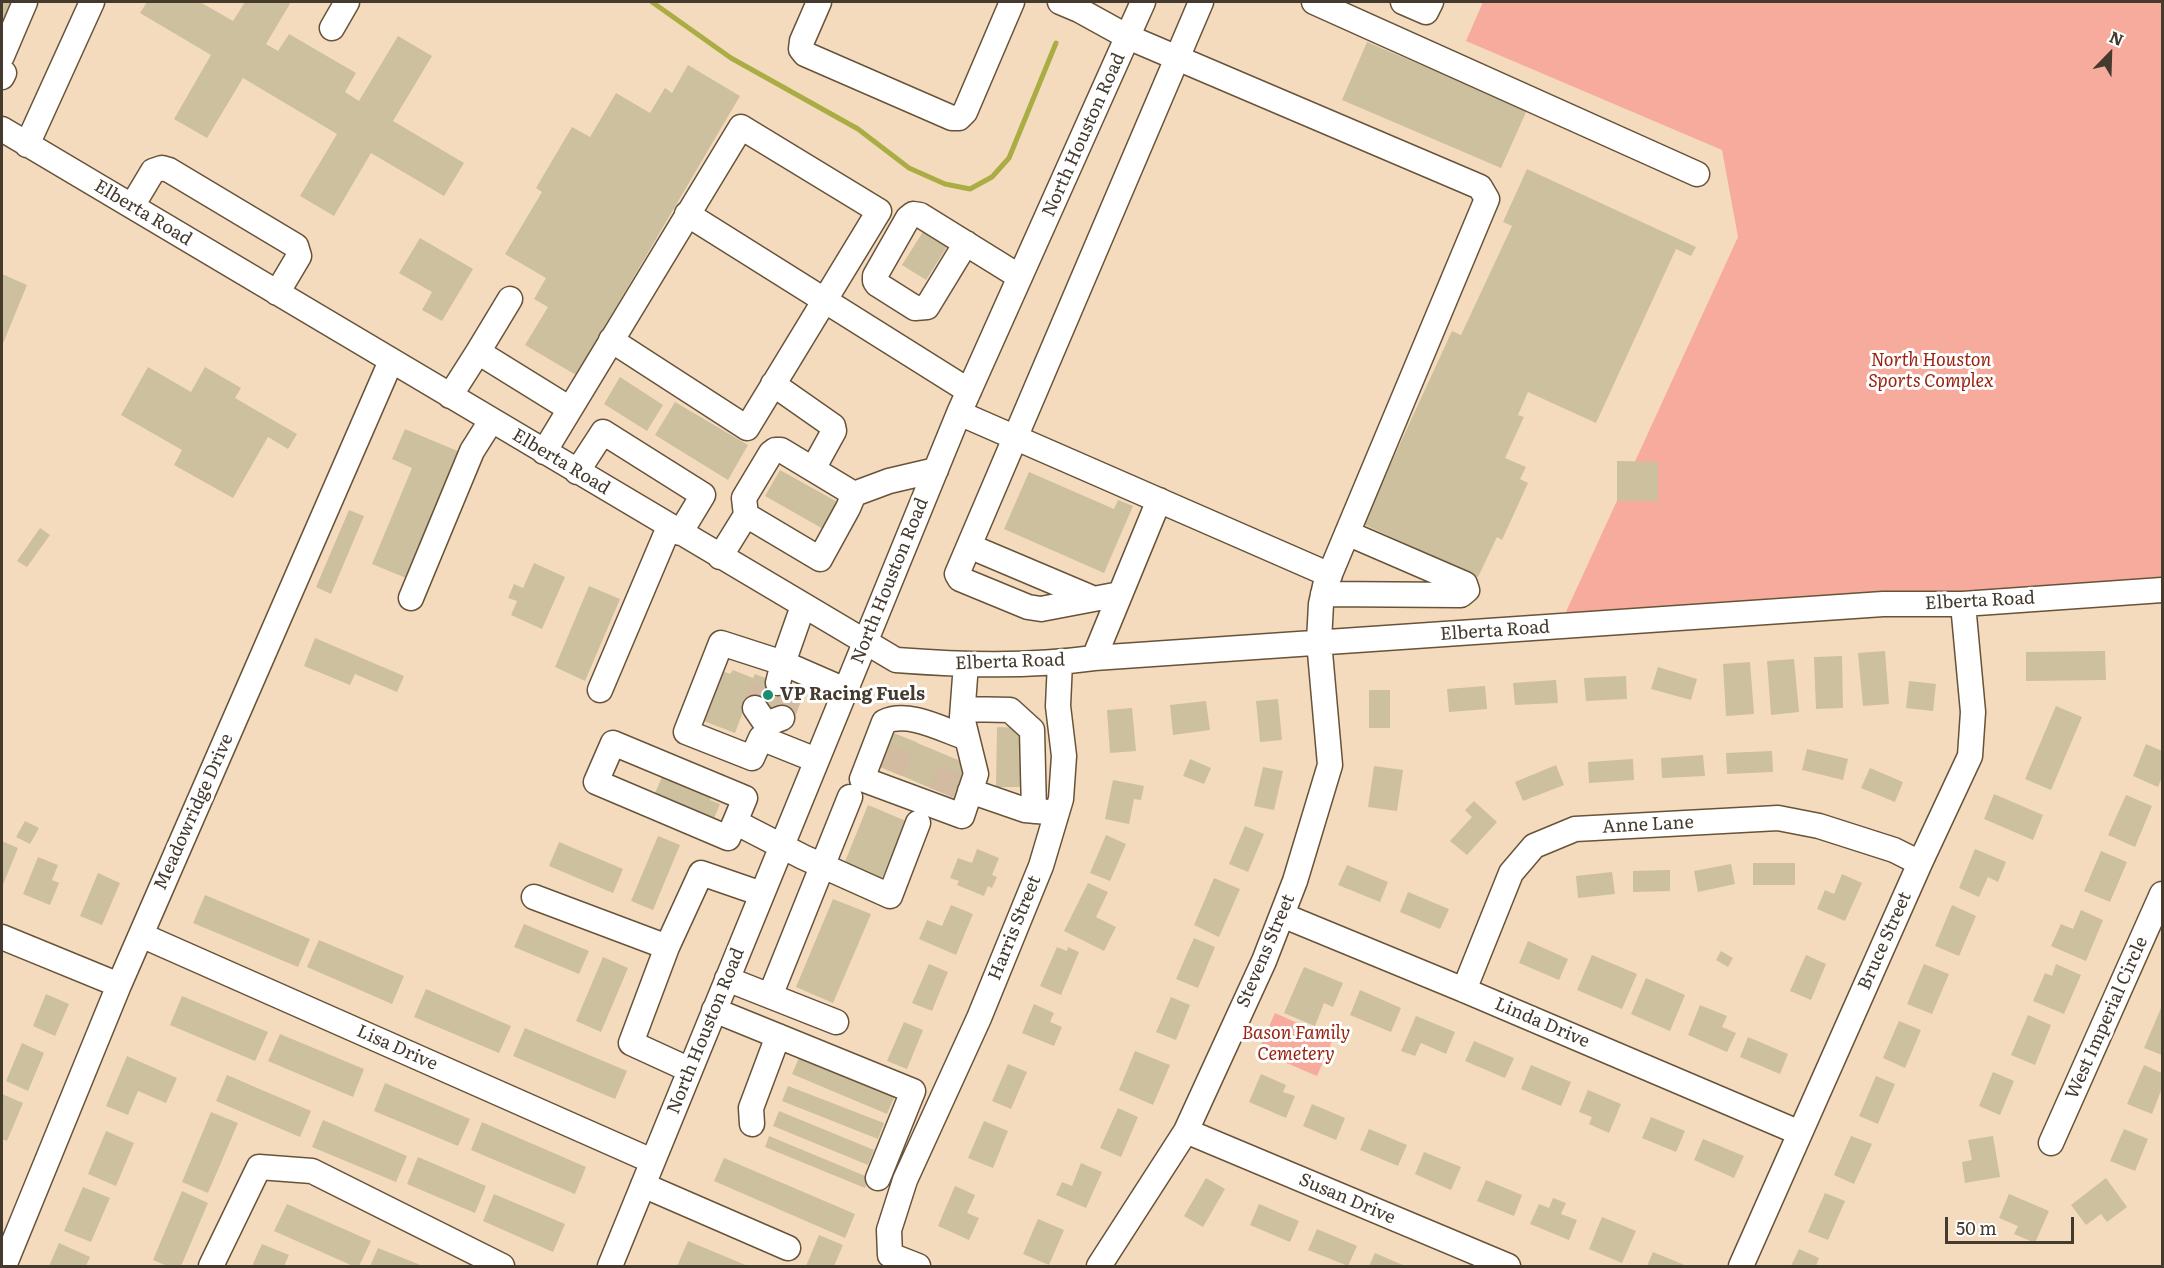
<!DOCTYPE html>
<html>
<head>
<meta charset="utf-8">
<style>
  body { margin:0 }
  #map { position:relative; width:2164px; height:1268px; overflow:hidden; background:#f5dbbe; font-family:Literata,serif }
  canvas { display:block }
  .frame { position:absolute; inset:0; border:3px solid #443a2e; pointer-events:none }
  .north { position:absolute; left:2080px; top:24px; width:60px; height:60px; -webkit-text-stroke:4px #fff; paint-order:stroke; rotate:23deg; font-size:16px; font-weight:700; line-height:24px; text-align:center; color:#443a2e }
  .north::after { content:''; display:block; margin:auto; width:21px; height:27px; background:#443a2e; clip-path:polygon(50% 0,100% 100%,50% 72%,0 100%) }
  .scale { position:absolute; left:1945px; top:1217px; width:129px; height:27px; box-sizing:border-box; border:3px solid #443a2e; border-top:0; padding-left:8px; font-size:18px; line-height:21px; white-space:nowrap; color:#443a2e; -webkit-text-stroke:4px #fff; paint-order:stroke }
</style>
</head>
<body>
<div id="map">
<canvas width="2164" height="1268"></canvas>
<div class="frame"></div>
<div class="north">N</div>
<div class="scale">50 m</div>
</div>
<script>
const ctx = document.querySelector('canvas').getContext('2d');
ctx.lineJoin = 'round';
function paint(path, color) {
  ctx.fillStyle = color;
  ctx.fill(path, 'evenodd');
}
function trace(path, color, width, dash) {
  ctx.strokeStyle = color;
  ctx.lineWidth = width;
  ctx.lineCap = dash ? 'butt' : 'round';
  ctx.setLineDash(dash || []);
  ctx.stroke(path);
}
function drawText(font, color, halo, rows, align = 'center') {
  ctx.font = font + ' Literata,serif';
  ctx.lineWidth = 6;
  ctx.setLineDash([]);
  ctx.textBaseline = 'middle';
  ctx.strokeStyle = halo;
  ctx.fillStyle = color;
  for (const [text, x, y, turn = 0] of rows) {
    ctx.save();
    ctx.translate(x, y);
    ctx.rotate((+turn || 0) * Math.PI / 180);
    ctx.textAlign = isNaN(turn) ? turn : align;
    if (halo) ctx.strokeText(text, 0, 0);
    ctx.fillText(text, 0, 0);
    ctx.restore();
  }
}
paint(new Path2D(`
  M1483 2H2162V589L1559 627 1738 237 1722 150 1466 41Z
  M1275 1013 1333 1039 1317 1076 1258 1051Z`), '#f7ab9c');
trace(new Path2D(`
  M652 2 731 58 858 129 909 168 945 184 970 189 992 177 1009 158 1056 43`), '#aaad44', 5);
paint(new Path2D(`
  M2 2H12L2 26Z
  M147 2H200L233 21 245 2H291L266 44 278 51 289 34 356 73 345 92 359 101 398 36 432 56 393 121 464 163 444 196 371 153 334 216 300 196 337 134 243 78 207 138 174 119 211 55 140 13Z
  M1367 42 1527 110 1501 168 1342 100Z
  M688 65 740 96 576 375 525 345 548 307 534 299 546 278 505 254 542 192 536 188 572 127 590 137 616 93 650 113 665 88 672 93Z
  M1527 169 1696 247 1691 256 1676 249 1596 423 1528 392 1518 415 1524 417 1505 458 1526 467 1520 479 1528 483 1502 540 1497 537 1478 577 1363 524 1452 331 1461 335 1512 226 1503 222Z
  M926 227 950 242 926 280 902 265Z
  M420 238 473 269 442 321 422 310 432 292 399 273Z
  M2 274 27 285 2 346Z
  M148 367 191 392 205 367 241 388 235 398 297 434 288 449 268 437 233 498 174 465 182 450 121 415Z
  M620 377 663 405 647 431 604 404Z
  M675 402 748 445 728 480 655 435Z
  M405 429 460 452 406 578 372 564 412 468 392 459Z
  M1617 461 1658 462V501H1617Z
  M780 470 841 504 825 530 765 496Z
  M1029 472 1114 509 1118 500 1133 506 1104 573 1004 529Z
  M349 510 364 516 331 594 316 587Z
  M40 528 50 535 27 567 17 561Z
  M534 563 565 577 542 629 511 615 517 601 508 598 514 584 523 588Z
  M589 586 620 599 585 681 555 667Z
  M315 638 404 676 397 692 355 674 350 685 304 666Z
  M1885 651 1889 704 1863 706 1858 653Z
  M2105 651 2106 680 2026 681V652Z
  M1842 656 1843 708 1816 709 1814 657Z
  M1794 659 1799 712 1771 715 1767 661Z
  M1750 662 1754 714 1726 716 1723 664Z
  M1658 667 1697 679 1691 700 1651 689Z
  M720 670 730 674 733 670 753 678 755 674 799 691 788 720 746 704 735 733 701 720Z
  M1626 676 1627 699 1586 701 1584 678Z
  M1556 680 1558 703 1515 705 1513 683Z
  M1909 681 1936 684 1933 711 1906 708Z
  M1485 686 1487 709 1449 712 1447 689Z
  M1369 690H1390V728H1369Z
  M1278 699 1282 740 1260 742 1256 701Z
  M1206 701 1210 730 1173 735 1170 705Z
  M2056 706 2082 717 2051 790 2025 779Z
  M1132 708 1136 751 1110 753 1107 710Z
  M997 727 1021 728V787H996Z
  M891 732 970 765 956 799 877 765Z
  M2146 744 2162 751V777L2158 787 2133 776Z
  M1807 749 1848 759 1843 780 1802 770Z
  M1772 751 1773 772 1727 774 1726 753Z
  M1703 755 1705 776 1662 778 1661 758Z
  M1190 759 1211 768 1204 784 1183 776Z
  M1633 759 1634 780 1589 783 1588 762Z
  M1556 765 1564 785 1523 801 1515 782Z
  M1374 766 1403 770 1397 811 1368 807Z
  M1263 767 1283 771 1274 810 1254 806Z
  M1870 768 1903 782 1895 802 1861 788Z
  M665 770 714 791 710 800 720 804 711 826 652 800Z
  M1113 780 1144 786 1141 800 1134 799 1129 824 1105 819Z
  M1994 794 2043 815 2033 840 1984 819Z
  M2126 795 2152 806 2135 847 2108 835Z
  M1474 801 1497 822 1467 855 1450 841 1472 817 1465 810Z
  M868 805 906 821 881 880 844 864Z
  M25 821 39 828 30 844 16 837Z
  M1245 826 1264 834 1248 872 1229 864Z
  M1106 835 1126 844 1110 881 1090 873Z
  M658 836 680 845 653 910 631 901Z
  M2 841 18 848 2 887Z
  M559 842 623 869 613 893 549 866Z
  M977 849 999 858 992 875 997 877 992 888 988 886 984 896 957 885 959 881 950 878 958 858 972 863Z
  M1975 849 2006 862 1998 882 1988 877 1979 897 1959 888Z
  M2101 851 2127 862 2110 902 2084 891Z
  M38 857 58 865 52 880 59 883 50 905 23 894Z
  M1753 863H1795V885H1753Z
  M1731 864 1735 884 1698 892 1694 871Z
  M1347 865 1388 882 1380 902 1338 885Z
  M1670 870V891L1633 892V871Z
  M1612 872 1615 894 1578 898 1576 876Z
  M98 873 120 883 102 925 80 916Z
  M1842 874 1862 883 1845 921 1817 909 1825 890 1834 894Z
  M1214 878 1240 889 1219 937 1194 925Z
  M1088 883 1108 892 1096 917 1116 927 1104 951 1064 931Z
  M1408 892 1449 909 1440 929 1400 912Z
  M205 895 310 939 298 967 193 923Z
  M833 899 871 914 833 1003 796 987Z
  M951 905 973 914 956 955 919 939 927 920 942 926Z
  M1952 905 1976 916 1959 956 1935 946Z
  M2081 910 2103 920 2086 961 2051 946 2061 924 2073 929Z
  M524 924 589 951 579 974 514 947Z
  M1194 938 1215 947 1198 988 1176 979Z
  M319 940 404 976 392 1004 307 967Z
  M1528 941 1568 959 1559 980 1519 963Z
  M1057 947 1067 951 1068 947 1079 952 1061 995 1040 986Z
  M1721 951 1733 958 1728 967 1716 960Z
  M1592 955 1637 974 1622 1009 1577 990Z
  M1806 955 1826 964 1811 1000 1790 991Z
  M603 957 628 968 601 1032 576 1021Z
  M929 964 948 972 932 1011 912 1003Z
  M1924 964 1949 974 1932 1014 1907 1004Z
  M2056 964 2081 975 2064 1014 2033 1001 2045 973 2052 976Z
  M1304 967 1343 983 1333 1007 1324 1003 1315 1026 1284 1013Z
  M1646 978 1685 995 1670 1031 1631 1014Z
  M426 989 511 1026 499 1053 414 1017Z
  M1360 990 1401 1008 1391 1032 1350 1015Z
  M46 994 69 1004 55 1036 33 1026Z
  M182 996 268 1032 255 1061 170 1025Z
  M1171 997 1190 1005 1176 1040 1156 1032Z
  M1034 1004 1054 1013 1050 1022 1062 1027 1054 1046 1022 1033Z
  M1700 1005 1727 1016 1722 1027 1736 1033 1727 1052 1688 1035Z
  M2161 1008 2162 1009V1055L2144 1048Z
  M2028 1015 2051 1025 2035 1065 2011 1055Z
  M1416 1016 1455 1032 1446 1054 1421 1043 1415 1056 1401 1051Z
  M1899 1021 1921 1030 1905 1068 1883 1058Z
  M904 1022 923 1030 907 1069 887 1061Z
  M525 1028 627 1071 615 1099 513 1056Z
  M280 1034 364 1069 353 1097 268 1061Z
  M1748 1037 1788 1054 1780 1074 1740 1057Z
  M1474 1041 1514 1058 1505 1078 1465 1061Z
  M22 1043 44 1053 28 1091 6 1081Z
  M802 1051 897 1091 887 1114 792 1074Z
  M1135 1051 1170 1065 1153 1105 1119 1090Z
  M127 1056 177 1078 166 1103 138 1091 128 1115 106 1106Z
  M1008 1064 1027 1072 1011 1109 992 1101Z
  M1531 1065 1571 1082 1561 1106 1521 1089Z
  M2144 1065 2162 1073V1088L2152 1114 2127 1104Z
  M1993 1072 2014 1081 2000 1115 1979 1106Z
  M1261 1074 1286 1085 1283 1092 1295 1096 1286 1118 1249 1102Z
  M227 1075 311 1111 300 1137 216 1101Z
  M1876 1076 1895 1084 1878 1124 1859 1116Z
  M385 1083 470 1119 458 1146 374 1111Z
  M788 1086 884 1123 878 1139 782 1101Z
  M1588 1090 1621 1104 1609 1133 1589 1124 1592 1117 1579 1112Z
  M2 1094 23 1103 7 1141 2 1139Z
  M1312 1104 1345 1118 1336 1140 1303 1126Z
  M1118 1108 1138 1117 1121 1157 1100 1148Z
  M779 1111 874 1150 868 1165 773 1126Z
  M211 1112 238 1123 208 1193 182 1182Z
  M1651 1117 1685 1131 1676 1152 1642 1138Z
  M323 1120 407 1156 396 1182 312 1147Z
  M984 1121 1008 1131 993 1168 968 1158Z
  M482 1122 586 1167 575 1194 471 1150Z
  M1369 1129 1407 1145 1398 1166 1360 1150Z
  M2124 1129 2148 1139 2135 1171 2110 1161Z
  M106 1131 134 1143 116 1186 88 1174Z
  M769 1136 870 1178 865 1188 765 1147Z
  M1851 1136 1872 1144 1854 1184 1834 1175Z
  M1993 1136 2000 1177 1965 1183 1962 1162 1972 1160 1968 1140Z
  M1703 1139 1744 1156 1734 1178 1694 1160Z
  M1424 1152 1461 1167 1451 1190 1415 1174Z
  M418 1157 486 1186 475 1213 407 1184Z
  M724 1158 855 1214 845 1238 714 1181Z
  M1081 1163 1102 1172 1086 1208 1056 1195 1062 1182 1072 1186Z
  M1206 1178 1225 1189 1203 1227 1184 1216Z
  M2106 1178 2127 1207 2107 1222 2101 1214 2086 1225 2071 1205Z
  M1486 1180 1522 1195 1514 1216 1477 1201Z
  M955 1186 975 1195 967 1213 979 1218 969 1240 938 1226Z
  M83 1187 110 1198 91 1242 64 1231Z
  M182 1191 208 1203 181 1266H167L153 1260Z
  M1825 1193 1845 1201 1828 1240 1808 1232Z
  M494 1194 565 1224 553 1252 483 1221Z
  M2009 1194 2049 1211 2035 1243 2014 1234 2018 1226 1999 1218Z
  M1553 1198 1566 1203 1561 1214 1577 1220 1569 1240 1530 1224 1539 1204 1549 1208Z
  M287 1204 371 1241 359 1266H353L274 1231Z
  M1259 1204 1299 1221 1290 1242 1250 1225Z
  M1602 1217 1636 1231 1622 1263 1589 1249Z
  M1038 1219 1064 1230 1049 1265 1023 1254Z
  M1317 1229 1357 1246 1348 1266 1308 1250Z
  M819 1235 843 1245 834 1266H806Z
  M688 1241 748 1266H677Z
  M59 1243 90 1257 86 1266H49Z
  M262 1244 289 1255 284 1266H252Z
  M378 1248 423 1266H370Z
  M1799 1249 1819 1258 1816 1266H1791Z
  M1653 1252 1687 1266H1647Z
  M1375 1253 1405 1266H1369Z`), '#ccc09e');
trace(new Path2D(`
  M755 708 764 678
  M782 718 793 688
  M892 772 906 738
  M941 792 953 758`), '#d2bba1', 24, [24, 12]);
const minor = new Path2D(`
  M819 2 802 41 801 49 805 54 952 118H959L965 112 1012 2
  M1060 2 1079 10 1128 37 1480 187 1487 199 1325 586 1321 604 1319 641 1330 765 1295 881 1264 961 1186 1131 1099 1266
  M1314 2 1697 174
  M1403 2 1426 12 1431 2
  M332 28 347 2
  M2 56 25 2
  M2 72 4 73 2 77
  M2 129 896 660C962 665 1028 667 1094 658L1883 604H1963L2162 590
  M27 145 92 2
  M132 206 153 171 162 168 169 170 296 246 299 256 277 293
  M687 214 969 391
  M966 243 927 307 915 308 877 284 875 281V276L908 218 913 214 920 215 1020 277
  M478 352 510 299
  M773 384 833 426 834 431 813 469
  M450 396 478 352 570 409
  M959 413 1330 575
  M544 452C609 343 675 235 741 127L879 211 747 428 611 340
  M577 472 603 432 703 495 680 533
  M746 515 820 559 848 508 854 494 889 481 936 470
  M969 546 1092 598
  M720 557 746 515 744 498 771 453 775 450H781L854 494
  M1120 594 1041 609 1028 607 960 579 957 574 1201 2
  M1323 594 1461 595 1467 590 1465 584 1347 533
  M411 598 472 451 491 421
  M803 606 783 663 845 690
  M1094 658 1159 500
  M966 664 962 717 976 774 962 816 862 779 884 722C908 710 943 730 967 738
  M778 683 783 663 721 643 686 732 752 758 761 738 816 760
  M600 690 669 527
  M755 708 766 724 782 718
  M963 709 1010 710 1032 730 1034 811
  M970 791 1025 810 1048 812
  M735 822 728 838 596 782 613 743 745 798 735 822 803 857 890 896 918 823
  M534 897 667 947
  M1282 915 1464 990 1800 1133
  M141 935 652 1161
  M2 937 119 985
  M727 979 836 1022
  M1464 990 1511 873 1534 846 1575 829 1778 818 1819 826 1894 850 1920 863
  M770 996 850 797
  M714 1010 913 1091 878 1178
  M690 1070 631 1043 667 947 701 873 762 894
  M752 1124 751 1108 778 1036
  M1186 1131 1508 1266
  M2051 1143 2162 894
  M643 1185 788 1248
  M4 1266 119 985 391 361
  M211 1266 259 1167 312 1171 502 1266
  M610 1266 959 413 1143 2
  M918 1266 890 1255 889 1230 905 1180 979 1018 1041 866 1061 799 1064 756 1058 706 1060 662
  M1741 1266 1920 863 1970 756 1973 712 1963 604`);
trace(minor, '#685339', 27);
trace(minor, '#fff', 24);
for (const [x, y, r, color] of [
  [768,695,6,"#1a8e70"]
]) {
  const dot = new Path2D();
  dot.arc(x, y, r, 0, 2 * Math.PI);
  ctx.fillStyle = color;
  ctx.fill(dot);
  trace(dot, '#fff', 2);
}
drawText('18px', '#443a2e', '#fff', [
  ["North Houston Road",1084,135,-66],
  ["Elberta Road",143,213,31],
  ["Elberta Road",561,462,31],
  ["North Houston Road",890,581,-68],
  ["Elberta Road",1980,601,-3],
  ["Elberta Road",1495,631,-4],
  ["Elberta Road",1010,662,-2],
  ["Meadowridge Drive",194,812,-66],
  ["Anne Lane",1648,825,-3],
  ["Harris Street",1015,928,-68],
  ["Bruce Street",1885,941,-66],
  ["Stevens Street",1266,951,-67],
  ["West Imperial Circle",2107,1018,-66],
  ["Linda Drive",1542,1023,23],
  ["North Houston Road",706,1031,-68],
  ["Lisa Drive",397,1048,24],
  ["Susan Drive",1347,1199,23]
]);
drawText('italic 18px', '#9a2311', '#fff', [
  ["North Houston",1931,361],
  ["Sports Complex",1931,382],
  ["Bason Family",1296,1034],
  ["Cemetery",1296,1055]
]);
drawText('bold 18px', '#443a2e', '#fff', [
  ["VP Racing Fuels",780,695]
], 'left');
</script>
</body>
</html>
